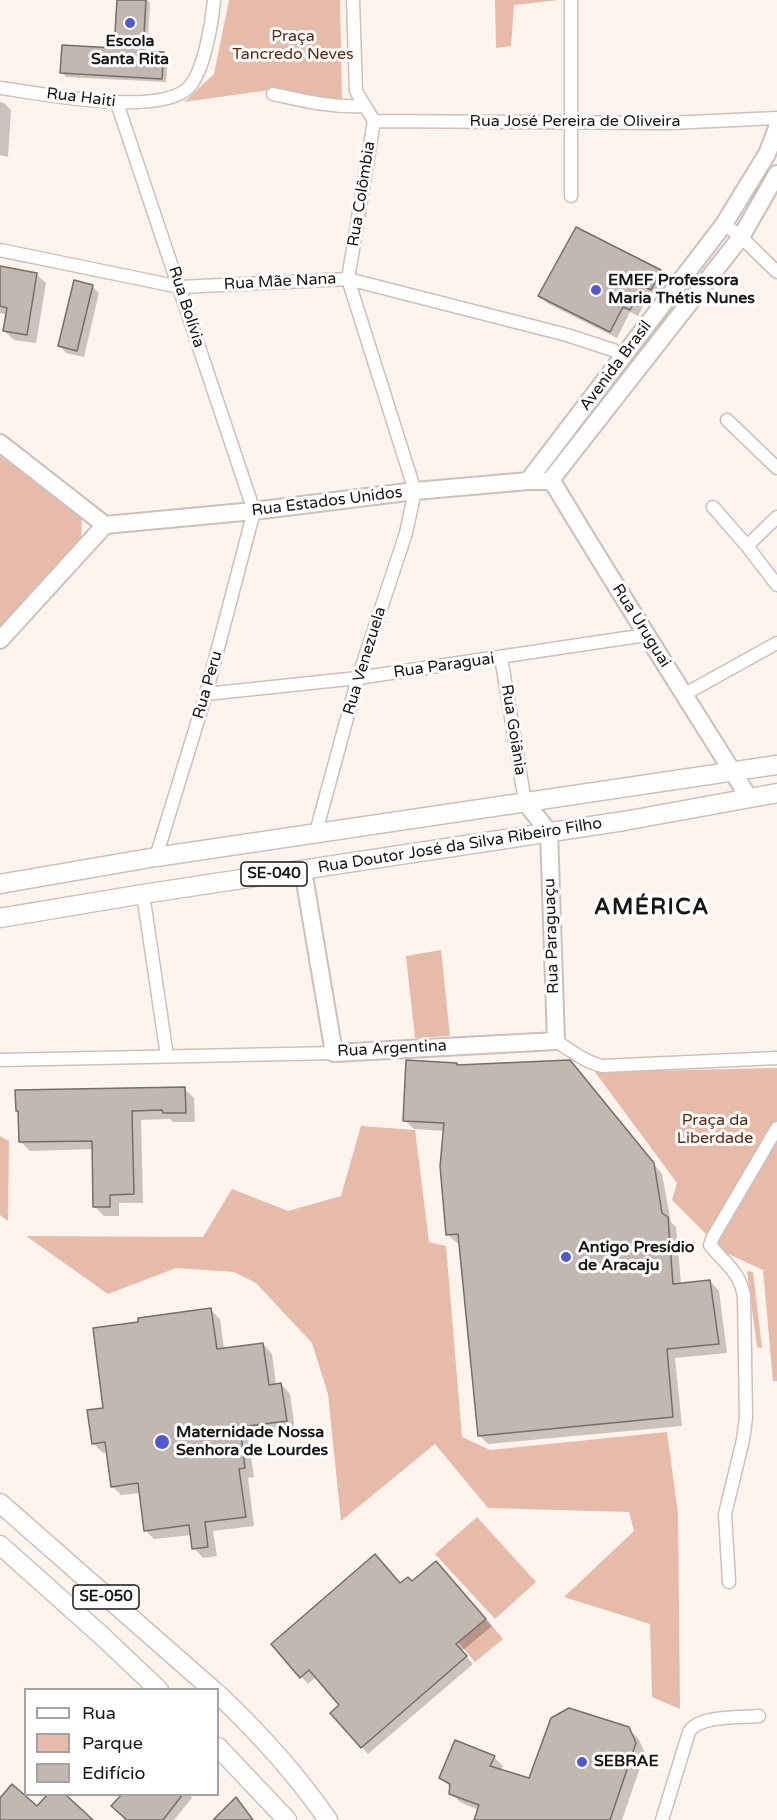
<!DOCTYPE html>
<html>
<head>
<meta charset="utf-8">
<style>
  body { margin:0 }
  #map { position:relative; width:777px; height:1820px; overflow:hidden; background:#fff3ed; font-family:"Varela Round",sans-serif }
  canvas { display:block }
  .legend { position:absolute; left:24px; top:1688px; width:195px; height:108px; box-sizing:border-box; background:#fff; border:2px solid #a3a1a1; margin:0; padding:8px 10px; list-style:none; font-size:18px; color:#191513 }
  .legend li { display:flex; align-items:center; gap:12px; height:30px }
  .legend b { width:30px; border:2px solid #a3a1a1 }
</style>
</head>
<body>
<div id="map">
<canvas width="777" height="1820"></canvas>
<ul class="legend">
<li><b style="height:8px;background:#fff"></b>Rua</li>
<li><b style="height:16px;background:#e7bba9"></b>Parque</li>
<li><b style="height:16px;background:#c3b7b2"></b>Edifício</li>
</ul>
</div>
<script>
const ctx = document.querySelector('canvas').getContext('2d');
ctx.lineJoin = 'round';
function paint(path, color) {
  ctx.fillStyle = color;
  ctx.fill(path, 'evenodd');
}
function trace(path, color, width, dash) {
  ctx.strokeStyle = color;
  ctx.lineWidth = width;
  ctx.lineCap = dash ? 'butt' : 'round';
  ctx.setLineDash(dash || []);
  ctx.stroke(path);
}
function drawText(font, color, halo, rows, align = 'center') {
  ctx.font = font + ' "Varela Round",sans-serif';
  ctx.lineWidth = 6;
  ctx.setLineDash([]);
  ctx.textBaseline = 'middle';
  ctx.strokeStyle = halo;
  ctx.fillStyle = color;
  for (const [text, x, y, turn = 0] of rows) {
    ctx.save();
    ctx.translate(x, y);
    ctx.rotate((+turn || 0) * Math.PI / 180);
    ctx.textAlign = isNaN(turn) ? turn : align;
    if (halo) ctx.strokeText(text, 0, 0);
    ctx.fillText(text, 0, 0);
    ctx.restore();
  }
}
paint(new Path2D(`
  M229 0H340L342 101 332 103 276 89 184 102 214 74Z
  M495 0H559L514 5 511 46 496 48Z
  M0 456 82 517 81 542 0 627Z
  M441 950 450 1036 415 1038 406 956Z
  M777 1068V1381H773L763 1270 724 1252 672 1200 677 1183 595 1072Z
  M361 1126 415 1130 429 1242 446 1246 462 1437 490 1450 667 1432 678 1513 680 1709 652 1697 650 1624 564 1597 634 1531 629 1512 488 1508 435 1444 341 1521 328 1394 312 1343 256 1283 234 1272 176 1268 108 1294 26 1236 203 1237 232 1189 288 1211 341 1196Z
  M0 1136 9 1141 8 1221 0 1215Z
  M747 1271 753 1272 762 1348 757 1347Z
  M477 1517 536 1582 495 1619 435 1554Z
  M486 1619 503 1639 475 1662 458 1642Z`), '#e7bba9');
paint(new Path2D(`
  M118 0H147L150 3 147 53 163 54 168 58 166 82 66 77 62 73 116 49Z
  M0 102 4 103 11 110 8 157 0 155Z
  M0 268 36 274 46 283 36 343 14 340 4 331 7 315 0 313Z
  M660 272 667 278 658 296 650 292 638 316 630 312 617 338 547 303 540 296Z
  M92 286 99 293 84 357 66 353 60 346Z
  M572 1063 662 1174 671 1222 676 1227 681 1284 710 1281 719 1291 727 1353 675 1358 682 1426 488 1444 479 1435 461 1243H457L447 1234 445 1131 414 1129 404 1120 457 1064 460 1067Z
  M185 1089 194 1098 195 1122H173L170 1119 141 1120 143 1203H119V1216H104L95 1207 94 1149 30 1151 20 1141V1114L17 1111Z
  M211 1310 220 1319 224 1349 263 1344 272 1354 276 1385 281 1384 290 1394 295 1430 248 1436 254 1477 248 1478 254 1526 213 1531 217 1556 203 1558 194 1548 192 1535 154 1539 145 1530 140 1493 121 1495 112 1486 108 1452 103 1453 93 1443 105 1409Z
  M442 1570 492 1626 462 1651 473 1664 368 1754 362 1747 341 1705 316 1677 308 1684 273 1644 401 1585 412 1583Z
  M628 1729 638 1738 645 1753 622 1820H475L479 1810 460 1802 451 1793 450 1787 441 1778 494 1757 503 1766 501 1771 530 1780Z
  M124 1794H189L192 1798 174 1820H123L125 1817Z`), '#0003');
const building = new Path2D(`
  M117 0H146L143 51 164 52 162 79 60 73 62 45 114 48Z
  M576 227 661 270 651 290 643 286 630 310 623 307 610 332 538 296Z
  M0 266 37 273 27 335 3 331 7 308 0 306Z
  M74 280 93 285 77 351 58 346Z
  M406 1060 457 1063V1065L570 1060 654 1163 662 1213 668 1217 673 1284 710 1280 719 1344 667 1349 673 1417 478 1436 458 1234 446 1235 440 1166 444 1123 403 1121Z
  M185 1087 186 1113H163L162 1110 132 1111 134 1194 110 1195V1207H93L92 1141 19 1142 18 1111H16L15 1090Z
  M211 1308 217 1349 263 1343 269 1385 281 1383 287 1421 240 1427 245 1468 239 1469 246 1517 205 1522 208 1547 192 1549 189 1525 144 1531 138 1483 111 1487 105 1442 92 1444 87 1410 103 1408 93 1328 138 1322V1318Z
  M375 1554 400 1583 408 1577 412 1581 436 1561 486 1619 456 1644 467 1656 361 1748 330 1713 339 1705 309 1670 300 1678 271 1644Z
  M569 1708 629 1727 636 1743 610 1820H474L479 1805 449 1794 450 1784 439 1778 455 1740 495 1756 490 1766 529 1778 551 1718Z
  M12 1784 37 1806 48 1794H65L93 1820H0V1798Z
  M122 1794H183L163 1820H127L111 1806Z
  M236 1797 253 1820H213Z`);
paint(building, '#c3b7b2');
trace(building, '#776c68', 1.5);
const street = new Path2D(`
  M571 0V196
  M0 88C40 93 160 118 189 87 204 71 212 23 214 0
  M273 94C304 101 333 108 365 106
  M117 103 254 511 206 694 156 857
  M374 121 669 123 777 118
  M724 224 741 237 777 272
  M0 250 180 287 348 279 567 335 625 354
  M727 420 777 468
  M713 507 747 546 777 585
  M747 546 777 517
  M501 657 525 802
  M206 694 358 678 646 635
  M685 694 777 643
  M316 832 358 678 406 533 415 491 348 279 374 121 356 91 353 0
  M143 894 167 1056
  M556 1041C570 1050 585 1062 602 1066L777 1058
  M0 1060 334 1053
  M729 1582 725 1514 743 1440 746 1418 744 1296C739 1270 725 1264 710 1245L713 1237 777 1128
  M662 1820 689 1732C699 1715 740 1718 759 1716`);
const secondary = new Path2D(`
  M0 443 105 525
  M528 481 724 224 767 154 777 128
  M550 481 741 237 777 174
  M550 481 555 486C618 591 684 694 749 798
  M105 525 254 511 415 491 528 481H550
  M0 640 105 525
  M303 870 334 1053 556 1041 549 832 525 802`);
const primary = new Path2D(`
  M0 884 156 857 777 765
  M0 918 143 894 624 821 777 793
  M0 1503 213 1690
  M0 1545 102 1636 159 1690
  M218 1694C258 1732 297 1775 328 1820
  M218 1747 287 1820`);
trace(street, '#ccc0bc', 15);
trace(secondary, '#ccc0bc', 20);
trace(primary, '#ccc0bc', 21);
trace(street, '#fff', 12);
trace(secondary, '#fff', 16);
trace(primary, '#fff', 18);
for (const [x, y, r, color] of [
  [130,23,6,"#5258ce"],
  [596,290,6,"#5258ce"],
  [566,1257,6,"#5258ce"],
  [162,1442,8,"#5258ce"],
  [582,1762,6,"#5258ce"]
]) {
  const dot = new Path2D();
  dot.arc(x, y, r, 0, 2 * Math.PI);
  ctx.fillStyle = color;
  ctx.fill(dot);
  trace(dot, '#fff', 2);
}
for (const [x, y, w] of [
  [274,874,66],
  [106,1597,66]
]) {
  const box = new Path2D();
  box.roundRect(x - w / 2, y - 12, w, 24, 4.5);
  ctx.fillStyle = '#fff';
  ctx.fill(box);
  trace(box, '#191513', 1.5);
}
drawText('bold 15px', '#191513', null, [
  ["SE-040",274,874],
  ["SE-050",106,1597]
]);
drawText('16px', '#5f270b', '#fff', [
  ["Praça",293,37],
  ["Tancredo Neves",293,55],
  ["Praça da",715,1121],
  ["Liberdade",715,1139]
]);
drawText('bold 16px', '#191513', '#fff', [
  ["Escola",130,42,"center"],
  ["Santa Rita",130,60,"center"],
  ["EMEF Professora",608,281],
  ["Maria Thétis Nunes",608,299],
  ["Antigo Presídio",578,1248],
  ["de Aracaju",578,1266],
  ["Maternidade Nossa",176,1433],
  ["Senhora de Lourdes",176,1451],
  ["SEBRAE",594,1762]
], 'left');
drawText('16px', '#191513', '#fff', [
  ["Rua Haiti",81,98,7],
  ["Rua José Pereira de Oliveira",575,122],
  ["Rua Colômbia",362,194,-81],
  ["Rua Mãe Nana",280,282,-3],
  ["Rua Bolívia",186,307,72],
  ["Avenida Brasil",616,366,-53],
  ["Rua Estados Unidos",327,502,-7],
  ["Rua Uruguai",641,626,58],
  ["Rua Venezuela",365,661,-73],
  ["Rua Paraguai",444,666,-8],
  ["Rua Peru",208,685,-74],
  ["Rua Goiânia",513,730,81],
  ["Rua Doutor José da Silva Ribeiro Filho",460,846,-9],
  ["Rua Paraguaçu",552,936,-92],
  ["Rua Argentina",392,1049,-3]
]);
ctx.letterSpacing = '1.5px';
drawText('bold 22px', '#191513', '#fff', [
  ["AMÉRICA",652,908]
]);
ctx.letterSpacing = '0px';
</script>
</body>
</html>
